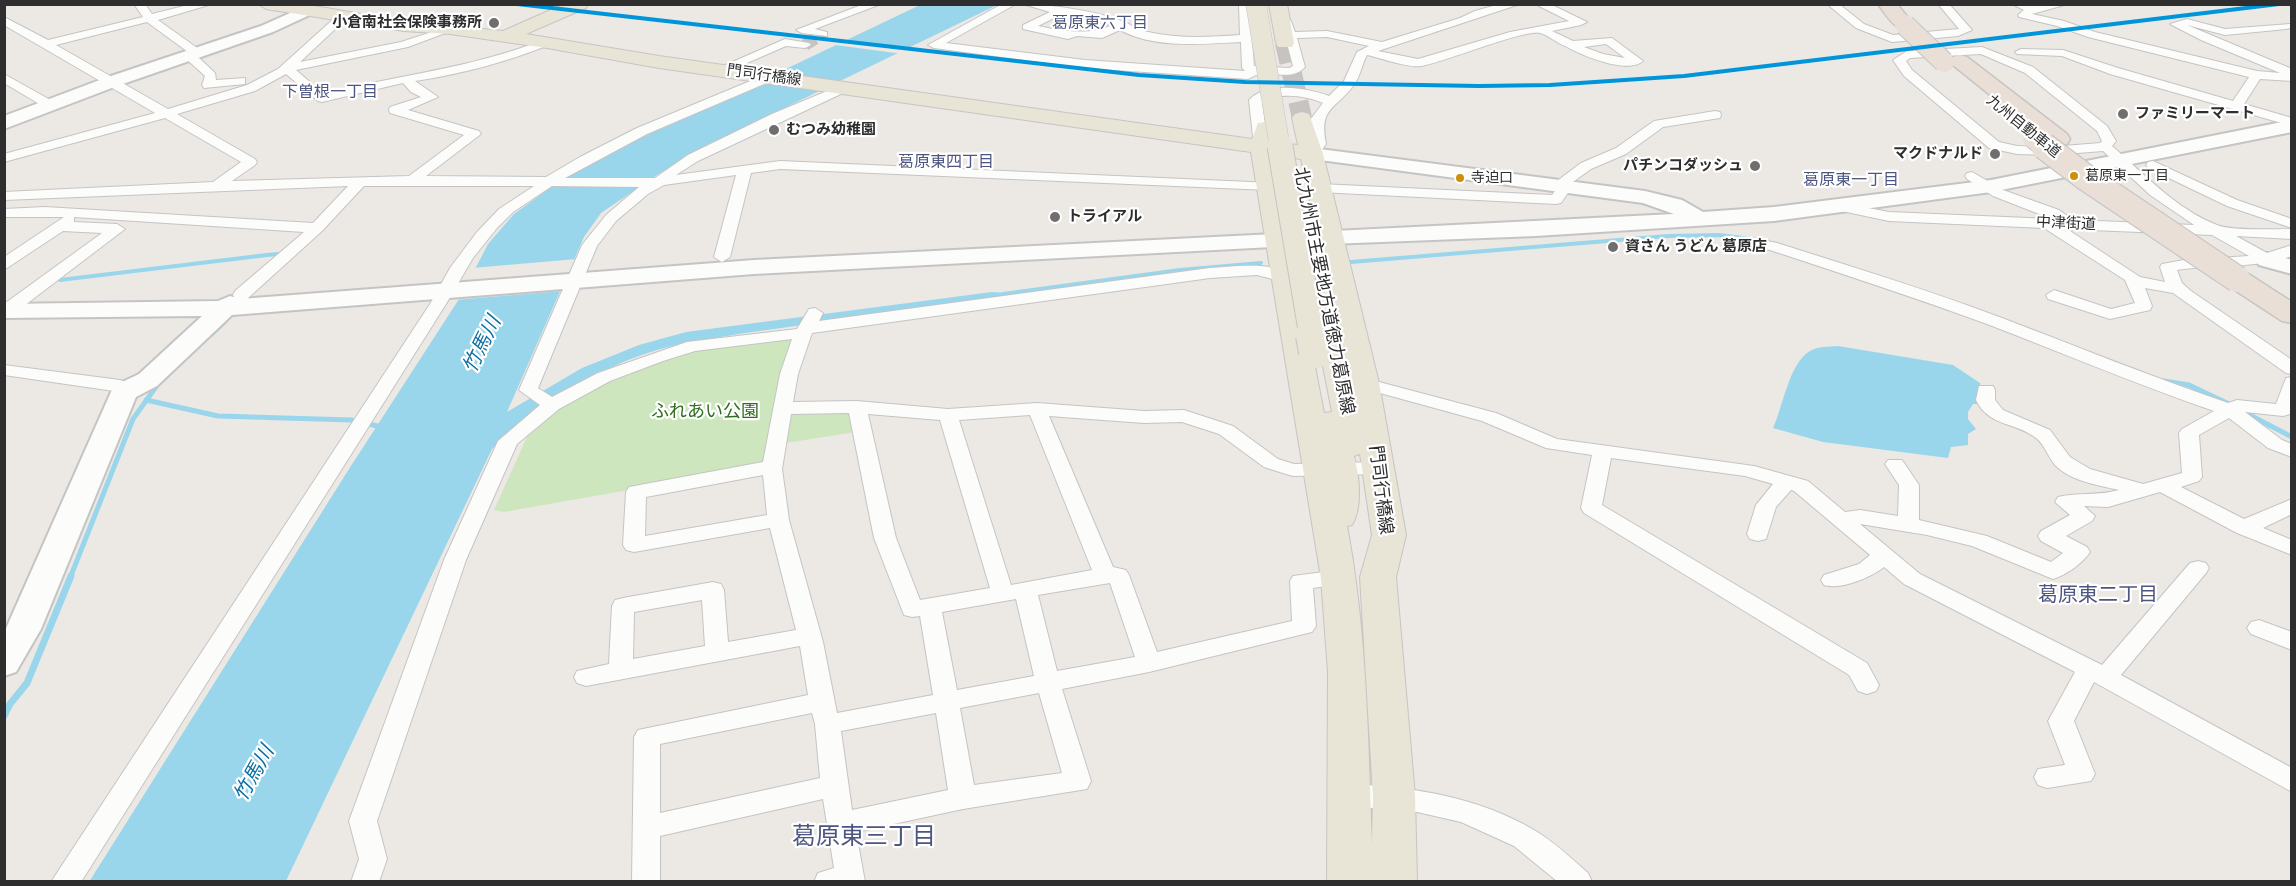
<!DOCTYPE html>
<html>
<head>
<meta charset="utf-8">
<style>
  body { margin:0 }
  #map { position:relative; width:2296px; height:886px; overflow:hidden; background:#ece8e4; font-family:"Roboto Condensed",sans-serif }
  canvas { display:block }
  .frame { position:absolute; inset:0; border:6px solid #2e2e2e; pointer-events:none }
</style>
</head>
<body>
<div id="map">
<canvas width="2296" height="886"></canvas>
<div class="frame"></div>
</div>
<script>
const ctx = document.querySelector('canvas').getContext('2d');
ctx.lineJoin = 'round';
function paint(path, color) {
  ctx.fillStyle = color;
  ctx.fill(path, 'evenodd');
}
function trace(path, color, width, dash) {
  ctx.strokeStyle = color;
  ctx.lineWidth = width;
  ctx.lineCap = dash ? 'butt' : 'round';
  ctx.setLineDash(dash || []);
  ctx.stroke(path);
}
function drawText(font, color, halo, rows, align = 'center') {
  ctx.font = font + ' "Roboto Condensed","Noto Sans JP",sans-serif';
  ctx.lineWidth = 4.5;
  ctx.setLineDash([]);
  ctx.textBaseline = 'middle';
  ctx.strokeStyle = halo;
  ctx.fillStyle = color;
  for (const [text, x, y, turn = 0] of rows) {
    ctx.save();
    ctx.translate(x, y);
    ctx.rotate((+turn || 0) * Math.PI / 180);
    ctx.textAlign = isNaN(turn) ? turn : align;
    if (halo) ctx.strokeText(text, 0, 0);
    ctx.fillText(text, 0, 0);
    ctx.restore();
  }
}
paint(new Path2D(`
  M792 337 787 367 764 466 504 512 494 510 531 428 555 409 608 379 690 350Z
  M790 411 854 413 855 432 786 443Z`), '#cee6be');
paint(new Path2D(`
  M920 5H997L710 144 657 175 601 213 584 237 507 412 582 368 639 345 686 332 992 292 1008 293 1002 297C941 306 879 314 817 323 767 330 717 336 668 347 607 362 535 405 492 449L286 881 89 882 349 469 461 296 488 244 514 214 565 177 597 159Z
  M1838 346 1953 365 1980 383 1982 404H1973L1968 412V419L1976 429 1968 434V445L1951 447 1948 458 1823 442 1773 428C1783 407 1789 363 1810 351 1818 346 1829 347 1838 346Z`), '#99d6ec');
paint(new Path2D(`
  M846 40 915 48 903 54 835 45Z
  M577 259 562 291 454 300 472 268Z`), '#ece8e4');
trace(new Path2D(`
  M1305 262H1328
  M1351 262 1668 236 1719 235 1768 241
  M60 280 267 255 278 254 284 257
  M1003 294 1180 270 1261 263
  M211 335 225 322`), '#99d6ec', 4);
trace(new Path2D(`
  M2164 381 2189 385 2231 405
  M146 400 218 416 351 420 382 427
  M2244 412 2292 437
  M70 578 133 419 158 384`), '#99d6ec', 5);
trace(new Path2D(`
  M4 716 10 704 27 683 71 576`), '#99d6ec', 7);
trace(new Path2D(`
  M805 45 823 34`), '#c6c3c0', 12, [12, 6]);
trace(new Path2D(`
  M1285 43 1302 118`), '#c6c3c0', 20, [20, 10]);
const street = new Path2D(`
  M134 4H145L152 14 192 4H212L158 20 200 50 202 52 196 55 215 73 216 80 245 78V84L204 88 202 85 205 76 182 55 188 52 147 22 56 45 168 109 247 85 278 69 339 14 343 13 348 16 347 18 300 62 401 42 450 26 456 29 408 47 296 70 324 94C397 75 473 68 543 40H551V44C507 62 461 74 415 81L438 97 408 110 479 131 481 134 426 176 546 177 580 157 637 128 760 77 766 81 764 84 647 134 565 178H655L688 155 772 114 839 86 843 87 845 90 843 93 698 161 676 175 780 161 1273 183 1275 186 1268 190 780 169 751 173 730 257 722 262 714 257 736 175 664 185 648 194 616 221 597 246 538 388 552 397 598 373 687 342 797 329 809 309 815 308 823 313 819 321 1210 268C1231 267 1277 260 1292 277L1284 282 1257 275 1210 278 812 333 798 374 793 402 857 401 948 409 1037 403 1144 411 1184 410 1233 426 1278 459 1294 464 1379 462 1386 464 1389 468 1386 472 1379 474 1293 476 1286 474 1264 467 1219 434 1182 422 1144 423 1049 416 1113 567 1126 570 1129 575 1157 652 1292 621 1290 581 1293 576 1339 570 1347 573 1350 578 1347 583 1313 588 1316 626 1312 632 1149 672 1062 689 1091 781 1087 789 963 809 856 832 865 882H814L818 873 834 868 823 799 660 836V882H632L634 737 638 730 808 695 800 646 586 686 577 683 574 677 577 671 609 664 612 606 615 600 623 598 713 582 721 584 724 590 728 642 796 630 770 528 634 552 626 550 623 545 626 492 629 487 763 462 780 374 792 339 695 351 663 361 610 381 559 409 517 444 466 560 377 821 387 859 379 882H351L359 859 349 821 444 560 498 441 540 405 519 390 582 245 606 215 639 187 552 186 513 212 497 228 473 258 446 304 81 882H51L430 304 450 268 477 232 499 209 534 186H364L322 231 247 299H235L233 295 235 291 304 232 74 217V222L117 224 125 229 12 315 4 316V304L102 233 63 231 4 270V257L64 217H4V209L45 207 313 223 348 186 4 200V192L213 182 241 162 165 118 4 162V154L155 113 4 25V17L48 40 143 17ZM286 74 318 101 322 102 403 83 411 92 421 97 390 107 389 110 390 113 464 135 409 176 232 181 255 165 257 162 255 159 177 114 255 91ZM849 413 874 538 904 615 912 617 920 616 933 695 837 713 823 642 789 520 782 469 791 414ZM868 414 940 420 990 588 920 600 896 538ZM1030 415 1092 570 1011 585 959 420ZM763 475 767 515 645 536 646 497ZM1110 583 1135 657 1057 671 1038 595ZM1016 599 1034 676 957 690 942 612ZM702 600 705 646 633 659 634 612ZM1039 693 1062 773 974 785 960 708ZM812 713 815 724 820 778 660 813V744ZM936 713 948 790 852 810 841 731Z
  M864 4H881L815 29 827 32V36L802 33 796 30Z
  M1002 4H1016L946 43 1085 60 1245 71 1242 68 1241 42C1203 44 1155 49 1120 30L1102 38 1077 36 1068 39 1023 29V25L1050 12 1023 4C1048 4 1095 11 1119 20 1129 23 1137 30 1148 32 1178 39 1210 37 1240 35L1239 4H1249L1254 66 1289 68 1293 66 1281 21 1286 18 1291 21 1295 32 1327 31 1382 42 1460 18 1475 11 1500 4H1520L1378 51 1418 59 1510 32 1569 21 1535 4H1550L1587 22 1581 25 1552 31 1573 41 1612 38 1643 61C1627 75 1581 55 1565 46 1557 43 1548 35 1540 33 1524 29 1445 62 1421 66 1408 68 1381 58 1367 55 1362 64 1360 77 1354 85 1334 111 1319 107 1326 144L1317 157 1312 158 1305 154 1312 144 1310 120 1323 103C1305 95 1279 92 1262 102L1268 146 1261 150 1254 146 1249 100C1267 81 1307 88 1329 96L1344 81 1357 52 1369 46 1327 37 1297 38 1305 67C1291 82 1274 70 1257 75 1254 75 1251 78 1248 79L1085 68 934 48 928 45ZM1062 14 1112 25C1091 36 1061 31 1038 26ZM1606 44 1625 58 1603 54 1584 47Z
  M1827 4H1839L1864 24 1893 35 1959 29 1938 4H1949L1972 30 1958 36 1892 42 1856 28Z
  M2012 4H2068L2032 14 2064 21 2095 32 2257 71 2280 73 2201 40 2170 24 2187 19 2225 29 2290 24V28L2286 29 2225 35 2187 25 2292 69V81L2260 79 2244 104 2292 118V126L2110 74 2062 56 2017 54 2015 52 2021 49 2063 50 2118 68 2233 101 2249 77 2088 37 2057 26 2019 17 2018 15 2024 10Z
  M785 39 809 43 811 45 805 48 786 46 724 73 720 74 714 70Z
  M1982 47 2033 67 2107 126 2116 141 2112 146C2144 174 2176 209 2217 225 2231 231 2274 229 2292 229V239L2236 236 2267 253 2292 245V256C2255 269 2216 264 2177 270L2182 283 2191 291 2292 360V374L2286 373 2173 293 2145 288 2152 306 2150 310 2110 319 2048 299 2046 295 2054 290 2111 309 2135 303 2125 280 2044 228 1889 221 1837 210 1835 207 1837 204 1842 203 1889 212 2052 219 1993 196 1967 179 1965 176 1967 173 1972 172 2003 190 2059 210 2073 220 2194 225 2150 195 2103 151 2052 155 2017 154 1989 148 1904 76 1893 60 1907 51ZM1981 54 2025 73 2097 131 2102 141 2100 143 2052 147 2017 146 1999 142 1912 70 1906 61 1910 58ZM2067 229 2212 235 2249 256 2184 260 2162 264 2160 267 2165 282 2140 277Z
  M4 74 54 102 56 105 50 109 46 108 4 83Z
  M1715 111 1720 112 1721 115 1720 118 1663 127 1626 154 1591 169 1570 184 1572 187 1561 203 1556 204 1320 192 1313 188 1320 184 1552 195 1557 188 1555 184 1557 181 1581 163 1616 148 1654 121Z
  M2153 161 2237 200 2292 219V228L2227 206 2148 168 2146 165 2148 162Z
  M1762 240 1777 243C1853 267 1928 290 2002 318 2078 347 2152 377 2228 403L2237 400 2276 404 2286 378 2292 377 2290 414 2283 416 2245 412 2282 440 2292 444V457L2268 448 2229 418 2199 435 2202 477 2199 481 2181 487 2244 519 2292 499V514L2263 528 2292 540V555L2237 533 2160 492 2108 507 2084 506 2095 516 2092 521 2066 536 2087 547 2090 552C2083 563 2066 575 2053 579L1972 546 1927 535 1860 524 1920 574 2102 665 2190 563 2198 561 2206 563 2209 568 2206 573 2121 675 2292 768V792L2094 682 2074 721 2095 774 2091 781 2047 788 2038 785 2034 777 2038 769 2065 765 2048 721 2075 672 1904 584 1884 567C1870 578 1841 590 1824 585L1821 580 1824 575 1859 564 1870 555 1794 491 1791 490 1776 507 1766 539 1758 541 1750 539 1747 534 1756 505 1773 484 1745 476 1611 458 1602 505 1867 663 1879 685 1876 691 1867 694 1858 691 1849 675 1584 513 1581 508 1592 455 1546 448 1482 421 1358 387 1355 383 1358 379 1364 378 1496 413 1557 439 1754 466 1808 481 1845 512 1860 510 1898 516 1899 485 1885 464 1888 460H1902L1919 485V520L1987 536 2051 562 2063 553 2041 541 2038 536 2041 531 2070 515 2055 502 2058 497C2078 492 2099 496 2119 490 2098 485 2070 481 2055 465 2048 457 2045 445 2036 438 2016 422 1989 427 1976 400L1979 386H1993L1995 390V400L2003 410 2050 430 2070 457 2090 469 2143 484 2182 473 2179 433 2182 429 2214 411C2138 385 2063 353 1987 324 1916 298 1843 274 1770 250L1757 248 1754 245Z
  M4 365 120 380 126 382 133 392 131 396H117L114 391 4 375Z
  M2259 620 2292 632V650L2251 634 2247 628 2251 622Z
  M1350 784C1413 787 1478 797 1534 830 1553 841 1571 858 1588 873L1592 882H1558L1514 846 1461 822 1417 812 1350 806 1341 803 1337 795 1341 787Z`);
const secondary = new Path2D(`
  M308 5 314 7 316 10 314 13 273 32 117 86 4 129V116L105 78 261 26Z
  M2292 120V132L1991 192 1774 221 1536 236 1330 244 754 274 232 315 157 386 136 397 41 629 16 672 4 676V633L111 392 114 386 139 374 202 316 4 318V304L218 301 230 296 240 299 754 260 1674 214 1643 203 1305 158 1302 154 1305 150 1312 148 1645 191 1682 200 1703 212 1774 207 1991 180Z
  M2267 253 2292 260V274L2259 265 2255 260 2259 255Z`);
const primary = new Path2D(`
  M258 4H302L404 21 503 31 564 4H588L586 8 526 34 659 56 1252 139 1258 123 1266 122 1274 123 1277 128 1273 142 1298 145 1292 118 1295 114 1302 112 1309 114 1323 154 1379 383 1406 535 1396 577 1415 796 1417 882H1327L1328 672 1321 578 1251 152 659 68 547 48 450 34 404 31 266 9ZM1274 155 1301 159 1341 344 1334 342 1324 345 1320 351 1332 412 1324 413ZM1360 454 1372 535 1360 577 1373 796 1372 844C1368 737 1367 631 1347 526L1352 525C1363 508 1359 474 1354 456Z
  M1269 4H1287L1294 43 1292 47H1278L1276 43Z`);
const highway = new Path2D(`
  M1878 4H1897L1914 25 1912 29C1896 33 1887 16 1878 4Z
  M1960 55 1967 57 2067 134 2070 139 2067 144 2059 146 2051 144 1953 65 1950 61 1953 57Z
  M2237 271 2247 273 2292 302V323L2282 321 2227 285 2223 279 2227 273Z`);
trace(street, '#c5c4c5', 2);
trace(secondary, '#c5c4c5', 4);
trace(primary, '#c6c5c4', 2);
trace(highway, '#c6c5c4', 3);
paint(street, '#fcfcfb');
paint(secondary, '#fcfcfb');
paint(primary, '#e8e4d6');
paint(highway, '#eadfd6');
const primaryBridgeFar2 = new Path2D(`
  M1256 4 1280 148`);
const primaryBridgeFar1 = new Path2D(`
  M1280 146 1312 336`);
const primaryBridge = new Path2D(`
  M1312 335 1315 352`);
const highwayBridgeFar1 = new Path2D(`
  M1905 25 1944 62
  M2033 138 2046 148`);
const highwayBridge = new Path2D(`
  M2044 146 2085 177 2237 279`);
trace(primaryBridgeFar2, '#c6c5c4', 21, []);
trace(primaryBridgeFar1, '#c6c5c4', 27, []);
trace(primaryBridge, '#c6c5c4', 34, []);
trace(highwayBridgeFar1, '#c6c5c4', 22, []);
trace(highwayBridge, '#c6c5c4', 28, []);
trace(primaryBridgeFar2, '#e8e4d6', 20);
trace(primaryBridgeFar1, '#e8e4d6', 25);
trace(primaryBridge, '#e8e4d6', 32);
trace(highwayBridgeFar1, '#eadfd6', 20);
trace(highwayBridge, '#eadfd6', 26);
trace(new Path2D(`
  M517 4 1139 75 1245 82 1479 86 1550 85 1684 76 2279 4`), '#0095d9', 4);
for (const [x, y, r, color] of [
  [494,23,6,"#706f6e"],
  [2123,114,6,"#706f6e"],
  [774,130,6,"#706f6e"],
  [1995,154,6,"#706f6e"],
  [1755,166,6,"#706f6e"],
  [2074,176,5,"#cf8e09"],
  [1460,178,5,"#cf8e09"],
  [1055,217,6,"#706f6e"],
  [1613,247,6,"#706f6e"]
]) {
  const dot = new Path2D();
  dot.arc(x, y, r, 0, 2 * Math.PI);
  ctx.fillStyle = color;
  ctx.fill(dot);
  trace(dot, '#fff', 2);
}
drawText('14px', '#2e2e2e', '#fff', [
  ["葛原東一丁目",2085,176],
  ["寺迫口",1471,178]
], 'left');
drawText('bold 15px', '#2e2e2e', '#fff', [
  ["小倉南社会保険事務所",482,23,"right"],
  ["ファミリーマート",2135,114],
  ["むつみ幼稚園",786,130],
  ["マクドナルド",1983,154,"right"],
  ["パチンコダッシュ",1743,166,"right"],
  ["トライアル",1067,217],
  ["資さん うどん 葛原店",1625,247]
], 'left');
drawText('15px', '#2e2e2e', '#fff', [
  ["門司行橋線",764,76,8],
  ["九州自動車道",2023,127,39],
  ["中津街道",2066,224,3]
]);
drawText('16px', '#4d5680', '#fff', [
  ["葛原東六丁目",1100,24],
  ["下曽根一丁目",330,93],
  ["葛原東四丁目",946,163],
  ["葛原東一丁目",1851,181]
]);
drawText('18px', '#2e2e2e', '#fff', [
  ["北九州市主要地方道徳力葛原線",1323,291,79],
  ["門司行橋線",1380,490,83]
]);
drawText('18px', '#2c6e1b', '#fff', [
  ["ふれあい公園",705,412]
]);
drawText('italic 20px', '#0d6fa3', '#fff', [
  ["竹馬川",483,345,-64],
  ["竹馬川",255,774,-61]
]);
drawText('20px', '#4d5680', '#fff', [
  ["葛原東二丁目",2098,596]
]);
drawText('24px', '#4d5680', '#fff', [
  ["葛原東三丁目",864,838]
]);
</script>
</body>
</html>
